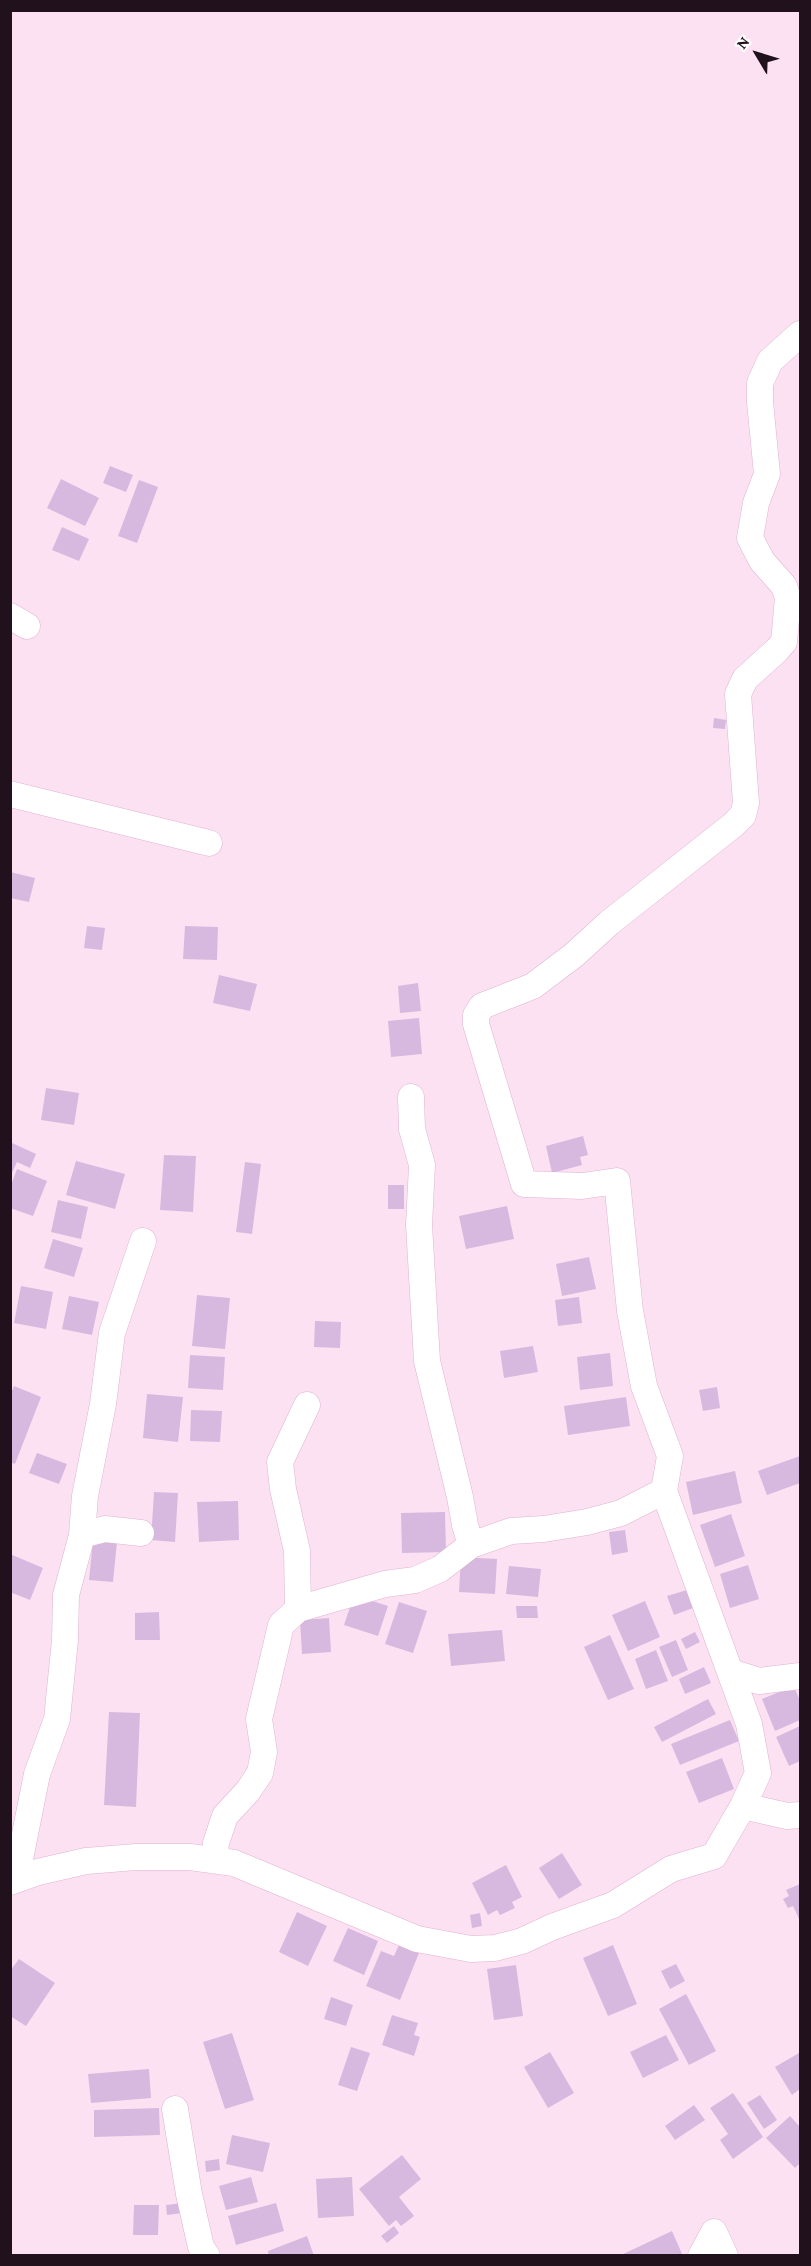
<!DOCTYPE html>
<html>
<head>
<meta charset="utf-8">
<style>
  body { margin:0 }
  #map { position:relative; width:811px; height:2266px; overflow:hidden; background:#fce1f3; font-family:"Crimson Pro",serif }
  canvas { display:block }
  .frame { position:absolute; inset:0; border:12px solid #21111c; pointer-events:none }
  .north { position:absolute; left:727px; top:24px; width:60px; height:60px; -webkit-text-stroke:4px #fff; paint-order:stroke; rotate:308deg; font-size:16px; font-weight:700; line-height:24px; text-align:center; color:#21111c }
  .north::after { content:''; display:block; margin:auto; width:21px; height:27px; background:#21111c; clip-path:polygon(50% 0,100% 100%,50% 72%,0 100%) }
</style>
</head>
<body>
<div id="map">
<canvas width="811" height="2266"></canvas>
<div class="frame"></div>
<div class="north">N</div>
</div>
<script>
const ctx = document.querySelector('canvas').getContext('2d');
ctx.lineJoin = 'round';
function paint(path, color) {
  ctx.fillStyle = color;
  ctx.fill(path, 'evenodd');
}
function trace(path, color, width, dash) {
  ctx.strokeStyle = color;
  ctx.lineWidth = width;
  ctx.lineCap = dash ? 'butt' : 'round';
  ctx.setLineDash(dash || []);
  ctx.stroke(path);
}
paint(new Path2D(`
  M110 466 133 475 126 492 103 483Z
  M61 479 99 498 85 526 47 508Z
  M139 480 158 487 137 543 118 536Z
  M62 527 89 539 79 561 52 550Z
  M714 718 726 720 725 729 713 728Z
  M10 872 35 878 29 902 10 898Z
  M87 926 105 928 102 950 84 948Z
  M185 926 218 927 217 960 183 959Z
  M219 975 257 984 250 1011 213 1003Z
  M418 983 421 1011 400 1013 398 986Z
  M419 1018 422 1054 391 1057 388 1021Z
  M46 1088 79 1093 74 1125 41 1120Z
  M583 1136 588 1155 580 1157 582 1165 552 1173 546 1146Z
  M10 1142 36 1154 30 1168 17 1162 10 1177Z
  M164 1155 196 1156 193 1212 160 1210Z
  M76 1161 125 1174 115 1209 66 1195Z
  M245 1162 261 1164 252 1234 236 1232Z
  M17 1169 47 1181 33 1216 10 1208V1188Z
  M388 1185H404V1209H388Z
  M58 1200 88 1207 81 1239 51 1232Z
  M507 1206 514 1239 466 1249 459 1216Z
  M53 1239 83 1248 74 1277 44 1268Z
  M589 1257 596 1289 562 1296 556 1264Z
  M21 1286 53 1292 46 1329 14 1323Z
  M197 1295 230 1298 225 1349 192 1346Z
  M69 1296 99 1302 92 1335 62 1329Z
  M579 1297 582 1323 558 1326 555 1300Z
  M315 1321 341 1322 340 1348 314 1347Z
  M533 1346 538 1372 504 1378 500 1351Z
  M610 1353 613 1386 580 1390 577 1357Z
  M190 1355 225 1357 223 1390 188 1388Z
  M14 1386 41 1397 15 1464 10 1462V1396Z
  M717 1387 720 1408 703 1411 699 1390Z
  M147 1394 183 1397 178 1442 143 1438Z
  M626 1397 630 1426 568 1435 564 1406Z
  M191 1410 222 1411 220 1442 190 1441Z
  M37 1453 67 1464 59 1484 29 1473Z
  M800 1456V1483L767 1495 758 1471Z
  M735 1471 742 1503 693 1515 686 1482Z
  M154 1492 178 1493 175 1542 151 1540Z
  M238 1501 239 1540 199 1542 197 1502Z
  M445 1512 446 1552 402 1553 401 1513Z
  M731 1514 745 1556 715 1567 700 1525Z
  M625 1530 628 1552 612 1555 609 1532Z
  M93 1540 117 1542 113 1582 89 1580Z
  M10 1554 43 1568 30 1600 10 1592Z
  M461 1557 497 1559 495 1594 459 1592Z
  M748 1565 759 1599 730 1608 720 1574Z
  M509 1566 541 1569 538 1597 506 1594Z
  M687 1590 693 1608 674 1615 667 1596Z
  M354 1595 388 1606 378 1636 344 1625Z
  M645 1601 660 1637 628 1651 612 1615Z
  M399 1602 427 1611 413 1653 385 1644Z
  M516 1606H537L538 1618H517Z
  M159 1612 160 1640H135V1613Z
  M329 1618 331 1652 302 1654 300 1620Z
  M502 1630 505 1661 451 1666 448 1634Z
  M695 1632 700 1642 686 1649 681 1639Z
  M610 1635 634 1689 608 1700 584 1647Z
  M676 1640 688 1670 672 1677 659 1647Z
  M656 1650 668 1681 646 1689 635 1659Z
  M704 1667 711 1683 685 1694 679 1679Z
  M794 1686 800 1701V1720L775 1731 762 1699Z
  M708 1699 716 1714 662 1742 654 1727Z
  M109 1712 140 1713 136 1807 104 1805Z
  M730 1720 739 1741 680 1765 671 1744Z
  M800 1726V1761L789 1766 776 1737Z
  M722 1758 734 1789 699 1803 686 1772Z
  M562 1853 582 1885 559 1899 539 1868Z
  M506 1865 522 1897 512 1902 515 1908 500 1915 497 1910 488 1915 472 1883Z
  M800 1884V1921L793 1906 788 1908 783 1899 789 1896 786 1890Z
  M297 1912 327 1926 308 1966 279 1952Z
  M480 1913 482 1926 472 1928 470 1915Z
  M348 1928 378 1941 364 1975 333 1961Z
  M399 1945 419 1953 400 2000 366 1986 381 1951 394 1956Z
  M613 1945 637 2004 608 2016 583 1958Z
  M19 1959 55 1983 26 2026 10 2016V1971Z
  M676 1964 685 1981 670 1989 661 1971Z
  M516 1965 523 2016 494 2020 487 1969Z
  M686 1994 716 2051 689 2065 659 2009Z
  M331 1997 353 2005 346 2026 324 2019Z
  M392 2015 418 2023 414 2035 420 2037 414 2056 382 2045Z
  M232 2033 254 2100 225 2109 203 2042Z
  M666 2035 679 2060 643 2078 630 2052Z
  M351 2047 370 2053 357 2091 338 2085Z
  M550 2052 574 2093 548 2108 524 2067Z
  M799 2053 800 2056V2089L792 2095 775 2067Z
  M149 2069 151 2098 91 2103 88 2074Z
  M733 2093 763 2137 733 2159 720 2140 728 2134 710 2108Z
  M760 2095 777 2120 764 2129 747 2103Z
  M694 2105 705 2120 675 2140 665 2126Z
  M159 2108 160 2135 94 2137V2110Z
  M790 2116 800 2127V2163L795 2168 766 2138Z
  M232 2135 270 2143 263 2172 226 2164Z
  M402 2155 421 2179 399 2197 414 2216 401 2226 396 2220 389 2226 359 2189Z
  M219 2159 220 2170 206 2172 205 2161Z
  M251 2177 258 2202 226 2210 219 2186Z
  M352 2177 354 2216 318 2218 316 2179Z
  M182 2203 183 2213 167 2215 166 2205Z
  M276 2203 284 2231 236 2245 228 2216Z
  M134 2205H159L158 2235H133Z
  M394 2226 399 2233 387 2243 381 2236Z
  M672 2231 683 2256H619Z
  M307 2236 314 2256H269L268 2251Z`), '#d7b9e0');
const minor = new Path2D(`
  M10 616 27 626
  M10 794 209 843
  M411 1097 412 1129 422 1165 419 1225 427 1361 460 1497 465 1525 471 1545
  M82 1535 85 1496 103 1404 112 1333 143 1241
  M298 1609 297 1551 283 1489 280 1462 307 1405
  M730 1672 759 1681 800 1676
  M743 1806 787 1816 800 1815
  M214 1860 216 1843 225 1816 248 1791 260 1773 264 1752 259 1719 281 1625 298 1609 385 1584 415 1580 440 1569 471 1545 511 1531 544 1529 587 1522 621 1513 664 1491
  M16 1879 37 1774 57 1719 65 1640 66 1595 82 1535 105 1529 141 1533
  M10 1882 38 1872 86 1861 136 1857H190L234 1863 417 1939 471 1949 495 1948 522 1941 552 1927 613 1905 671 1869 714 1856 743 1806 758 1773 749 1724 664 1491 670 1456 644 1386 630 1311 617 1181 582 1186 524 1184 476 1024V1015L482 1006 533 986 574 955 609 923 733 825 743 815 746 803 738 694 745 679 777 650 784 642 788 598 784 586 762 561 750 538 756 503 767 474 760 402V383L770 361 800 334
  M175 2109 189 2194 201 2247 207 2256
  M701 2256 714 2232 725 2256`);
trace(minor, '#dfb3d0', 27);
trace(minor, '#fff', 26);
</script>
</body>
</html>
